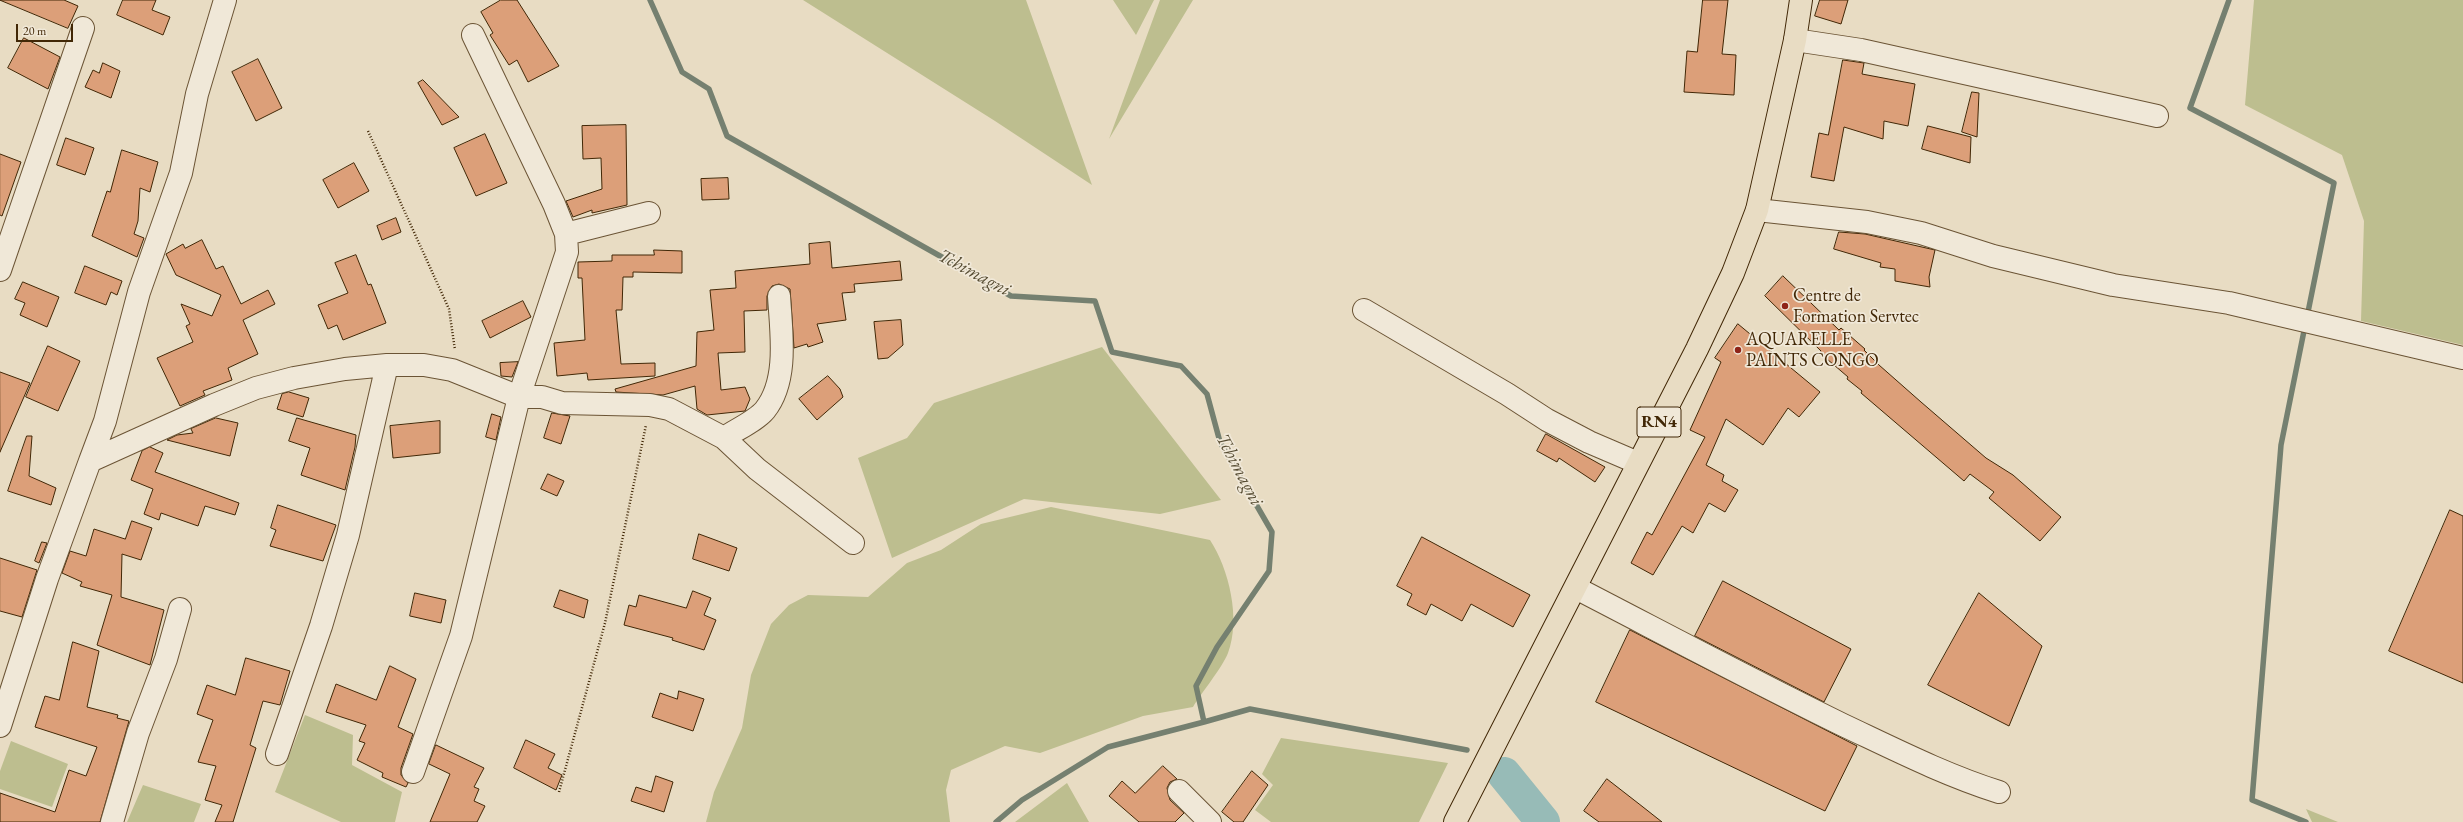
<!DOCTYPE html>
<html>
<head>
<meta charset="utf-8">
<style>
  body { margin:0 }
  #map { position:relative; width:2463px; height:822px; overflow:hidden; background:#e8dcc3; font-family:"EB Garamond",serif }
  canvas { display:block }
  .scale { position:absolute; left:16px; top:24px; width:57px; height:18px; box-sizing:border-box; border:2px solid #412706; border-top:0; padding-left:5px; font-size:12px; line-height:14px; white-space:nowrap; color:#412706; -webkit-text-stroke:3px #f0e8d8; paint-order:stroke }
</style>
</head>
<body>
<div id="map">
<canvas width="2463" height="822"></canvas>
<div class="scale">20 m</div>
</div>
<script>
const ctx = document.querySelector('canvas').getContext('2d');
ctx.lineJoin = 'round';
function paint(path, color) {
  ctx.fillStyle = color;
  ctx.fill(path, 'evenodd');
}
function trace(path, color, width, dash) {
  ctx.strokeStyle = color;
  ctx.lineWidth = width;
  ctx.lineCap = dash ? 'butt' : 'round';
  ctx.setLineDash(dash || []);
  ctx.stroke(path);
}
function drawText(font, color, halo, rows, align = 'center') {
  ctx.font = font + ' "EB Garamond",serif';
  ctx.lineWidth = 3.5;
  ctx.setLineDash([]);
  ctx.textBaseline = 'middle';
  ctx.strokeStyle = halo;
  ctx.fillStyle = color;
  for (const [text, x, y, turn = 0] of rows) {
    ctx.save();
    ctx.translate(x, y);
    ctx.rotate((+turn || 0) * Math.PI / 180);
    ctx.textAlign = isNaN(turn) ? turn : align;
    if (halo) ctx.strokeText(text, 0, 0);
    ctx.fillText(text, 0, 0);
    ctx.restore();
  }
}
paint(new Path2D(`
  M803 0H1026L1092 185 995 121Z
  M1113 0H1154L1136 35Z
  M1160 0H1193L1109 139Z
  M2254 0H2463V345L2361 321 2364 221 2342 155 2245 105Z
  M1102 347 1221 500 1160 514 1024 499 892 558 858 458 907 438 934 403Z
  M1051 507 1210 540C1229 569 1241 619 1228 653 1222 668 1202 692 1193 707L1143 716 1040 753 1005 746 951 770 946 790 950 822H706L714 792 742 728 751 675 771 624 789 605 808 595 868 597 907 563 941 550 981 524Z
  M305 715 353 735 352 765 402 792 395 822H341L275 792Z
  M1281 738 1448 763 1419 822H1271L1255 810 1273 785 1262 774Z
  M11 741 68 764 52 807 0 789V771Z
  M1067 783 1089 822H1015Z
  M143 785 201 804 194 822H127Z
  M2306 809 2338 822H2312Z`), '#bdbe8f');
trace(new Path2D(`
  M650 0 682 72 709 89 727 136 1011 296 1095 301 1112 352 1181 366 1207 394 1220 442 1272 532 1269 571 1217 647 1196 686 1204 722 1250 709 1467 750
  M2229 0 2190 108 2334 183 2307 317
  M2305 326 2281 445 2252 800 2306 822
  M996 822 1022 800 1108 747 1204 722`), '#758070', 5.5);
trace(new Path2D(`
  M1504 774 1543 822`), '#97bbb7', 34);
const building = new Path2D(`
  M0 0H64L78 6 68 28Z
  M123 0H156L152 10 170 17 163 35 117 15Z
  M501 0H517L559 66 528 82 517 60 509 65 490 35 493 33 481 12Z
  M1703 0H1728L1722 54 1736 55 1734 95 1684 92 1687 51 1697 52Z
  M1820 0H1848L1841 24 1815 16Z
  M24 38 60 57 48 89 8 68Z
  M258 59 282 108 256 121 232 72Z
  M1843 60 1864 63 1862 74 1915 84 1908 126 1884 121 1883 139 1844 127 1834 181 1811 177 1819 133 1828 135Z
  M103 63 120 71 111 98 85 87 93 70 99 73Z
  M423 80 459 117 442 125 418 83Z
  M1972 92 1979 93 1977 137 1962 132Z
  M626 125 627 205 592 213V210L573 217 566 201 602 189 601 158 583 159 582 126Z
  M1928 126 1971 137 1970 163 1922 149Z
  M485 134 507 183 476 196 454 148Z
  M66 138 94 148 85 175 57 165Z
  M122 150 158 162 150 192 140 188 138 221 134 234 144 238 137 257 92 236 107 191 110 192Z
  M0 154 21 162 2 216 0 215Z
  M354 163 369 191 338 208 323 180Z
  M728 178 729 199 702 200 701 179Z
  M396 218 401 232 382 240 377 226Z
  M1839 232 1865 234 1935 250 1929 277 1930 287 1895 281V269L1880 267 1881 263 1834 249Z
  M202 240 216 269 223 266 241 304 268 290 275 304 243 320 258 354 228 368 232 380 203 391 205 395 180 406 157 358 193 342 186 326 190 324 181 304 212 316 221 295 176 275 166 254 183 244 185 248Z
  M830 242 832 268 900 261 902 280 854 284 855 292 842 293 846 320 817 324 823 342 808 347 807 344 794 348 790 289 779 284 772 286 767 296V310L744 311 745 352 718 353 721 390 745 387 750 399 745 411 707 415 697 409 695 386 663 395 616 392 615 389 696 366 697 332 714 330 710 290 736 288 735 271 810 264 809 244Z
  M654 250 682 251V273L633 272V277H623L622 310H616L621 364 655 363V376L588 380 587 373 557 376 554 343 585 340 582 278H578V262L612 261V255H654Z
  M356 255 368 285 371 284 386 323 343 340 337 325 328 329 318 305 348 293 335 263Z
  M85 266 122 281 117 295 111 292 106 305 75 293Z
  M1783 276 1839 330 1841 328 1865 349 1864 350 1879 365 1921 402 1986 458 2013 475 2061 517 2040 541 1989 498 1994 492 1970 474 1964 481 1861 393 1862 391 1847 379 1848 377 1820 353 1821 351 1765 296Z
  M23 282 59 297 47 327 20 315 25 303 15 299Z
  M523 301 531 317 490 338 482 321Z
  M901 320 903 345 888 358 878 359 874 322Z
  M1738 324 1820 392 1799 417 1788 408 1763 445 1726 419 1706 465 1724 475 1722 481 1738 490 1725 512 1709 503 1693 533 1682 526 1653 575 1631 563 1647 532 1652 535 1705 437 1690 430 1721 362 1715 358Z
  M48 346 80 361 58 411 26 397Z
  M518 362 512 377 501 376 500 363Z
  M0 372 30 383 0 452Z
  M828 376 840 389 843 397 817 420 799 399Z
  M289 392 309 398 303 417 277 409 282 394Z
  M552 413 570 416 561 444 544 438Z
  M492 414 501 417 496 440 486 437Z
  M216 418 238 423 230 456 167 440 177 435 193 433 191 429Z
  M297 418 356 435 355 447 345 490 301 475 310 448 289 441Z
  M440 421V453L393 458 390 426Z
  M1546 434 1605 467 1595 482 1559 458 1557 462 1537 451Z
  M27 436H32L29 476 56 488 51 505 8 491Z
  M150 447 163 453 155 472 239 503 235 515 205 506 198 526 161 513 159 520 144 514 153 489 131 480 142 451Z
  M548 474 564 481 557 496 541 489Z
  M278 505 336 525 323 561 270 546 276 530 271 528Z
  M2450 510 2463 516V683L2389 651Z
  M132 521 152 528 141 560 122 554 121 597 164 610 150 665 97 645 112 595 80 586 82 582 62 573 70 551 86 556 94 529 125 539Z
  M699 534 737 548 729 571 693 559Z
  M1422 537 1530 595 1513 627 1471 604 1462 621 1431 604 1426 615 1407 605 1412 594 1397 586Z
  M42 542 47 543 39 563 35 561Z
  M0 558 37 570 22 617 0 611Z
  M1723 581 1851 649 1824 702 1695 636Z
  M560 590 588 600 584 618 554 607Z
  M693 591 711 598 704 615 716 620 704 650 672 640 673 638 624 625 629 605 636 607 639 595 686 608Z
  M415 593 446 600 441 623 410 616Z
  M1979 593 2042 646 2009 726 1928 685Z
  M1630 630 1857 746 1825 811 1596 702Z
  M73 642 99 651 87 707 118 715 117 718 129 721 100 822H0V793L55 812 69 770 86 776 97 747 35 727 45 696 59 700Z
  M246 658 290 671 280 705 263 701 250 745 256 748 233 822H215L222 805 205 800 216 766 198 762 213 720 197 714 207 685 235 695Z
  M390 666 416 679 398 727 413 734 401 768V775L408 783 406 787 382 777 383 773 357 760 365 743 359 741 366 725 326 712 336 684 376 700Z
  M679 691 704 699 693 731 652 717 660 693 677 699Z
  M526 740 555 754 548 768 562 775 556 790 514 768Z
  M436 745 484 768 474 787 479 789 474 801 485 806 477 822H430L450 774 429 764Z
  M1163 766 1177 779 1170 782 1167 788 1170 800 1184 813 1175 822H1139L1109 796 1122 781 1135 793Z
  M1252 771 1268 785 1243 822H1234L1222 812Z
  M656 776 673 782 664 812 631 801 636 787 651 792Z
  M1607 779 1643 807 1662 822H1599L1584 811Z`);
paint(building, '#dc9f79');
trace(building, '#412706', 1);
const minor = new Path2D(`
  M1795 40 1861 50 2157 116
  M1757 210 1867 222 1921 233 1993 256 2113 285 2229 303 2463 358
  M566 234 649 213
  M0 270 83 28
  M1364 310 1507 394 1547 420 1589 442 1638 463
  M724 438C737 429 756 421 765 410 789 380 781 331 779 296
  M90 461 105 421 139 292 181 173 197 94 225 0
  M1576 588C1665 634 1753 681 1843 725 1894 749 1945 775 1999 792
  M0 726 47 579 90 461 214 405 256 388 294 378 345 369 387 365H424L452 370 519 397H542L562 403 650 405 669 409 724 438 757 469 853 543
  M277 754 321 626 348 535 387 365
  M413 772 461 636 519 397 567 252 566 234 554 204 473 35
  M1179 791 1210 822
  M112 822 138 733 166 659 180 609`);
const trunk = new Path2D(`
  M1455 822 1697 349 1733 273 1757 210 1795 40 1801 0`);
trace(minor, '#6b5435', 24);
trace(trunk, '#412706', 24);
trace(new Path2D(`
  M368 131 449 309 455 350
  M559 792 605 623 646 425`), '#412706', 2.5, [1, 2]);
trace(minor, '#f0e8d8', 22);
trace(trunk, '#e8dcc3', 22);
for (const [x, y, r, color] of [
  [1785,306,4,"#8f2418"],
  [1738,350,4,"#8f2418"]
]) {
  const dot = new Path2D();
  dot.arc(x, y, r, 0, 2 * Math.PI);
  ctx.fillStyle = color;
  ctx.fill(dot);
  trace(dot, '#f0e8d8', 1.5);
}
for (const [x, y, w] of [
  [1659,422,44]
]) {
  const box = new Path2D();
  box.roundRect(x - w / 2, y - 15, w, 30, 3);
  ctx.fillStyle = '#f0e8d8';
  ctx.fill(box);
  trace(box, '#412706', 1);
}
drawText('bold 17px', '#412706', null, [
  ["RN4",1659,422]
]);
drawText('18px', '#412706', '#f0e8d8', [
  ["Centre de",1793,296],
  ["Formation Servtec",1793,317],
  ["AQUARELLE",1746,340],
  ["PAINTS CONGO",1746,361]
], 'left');
drawText('italic 19px', '#564c32', '#f0e8d8', [
  ["Tchimagni",974,273,28],
  ["Tchimagni",1239,470,62]
]);
</script>
</body>
</html>
